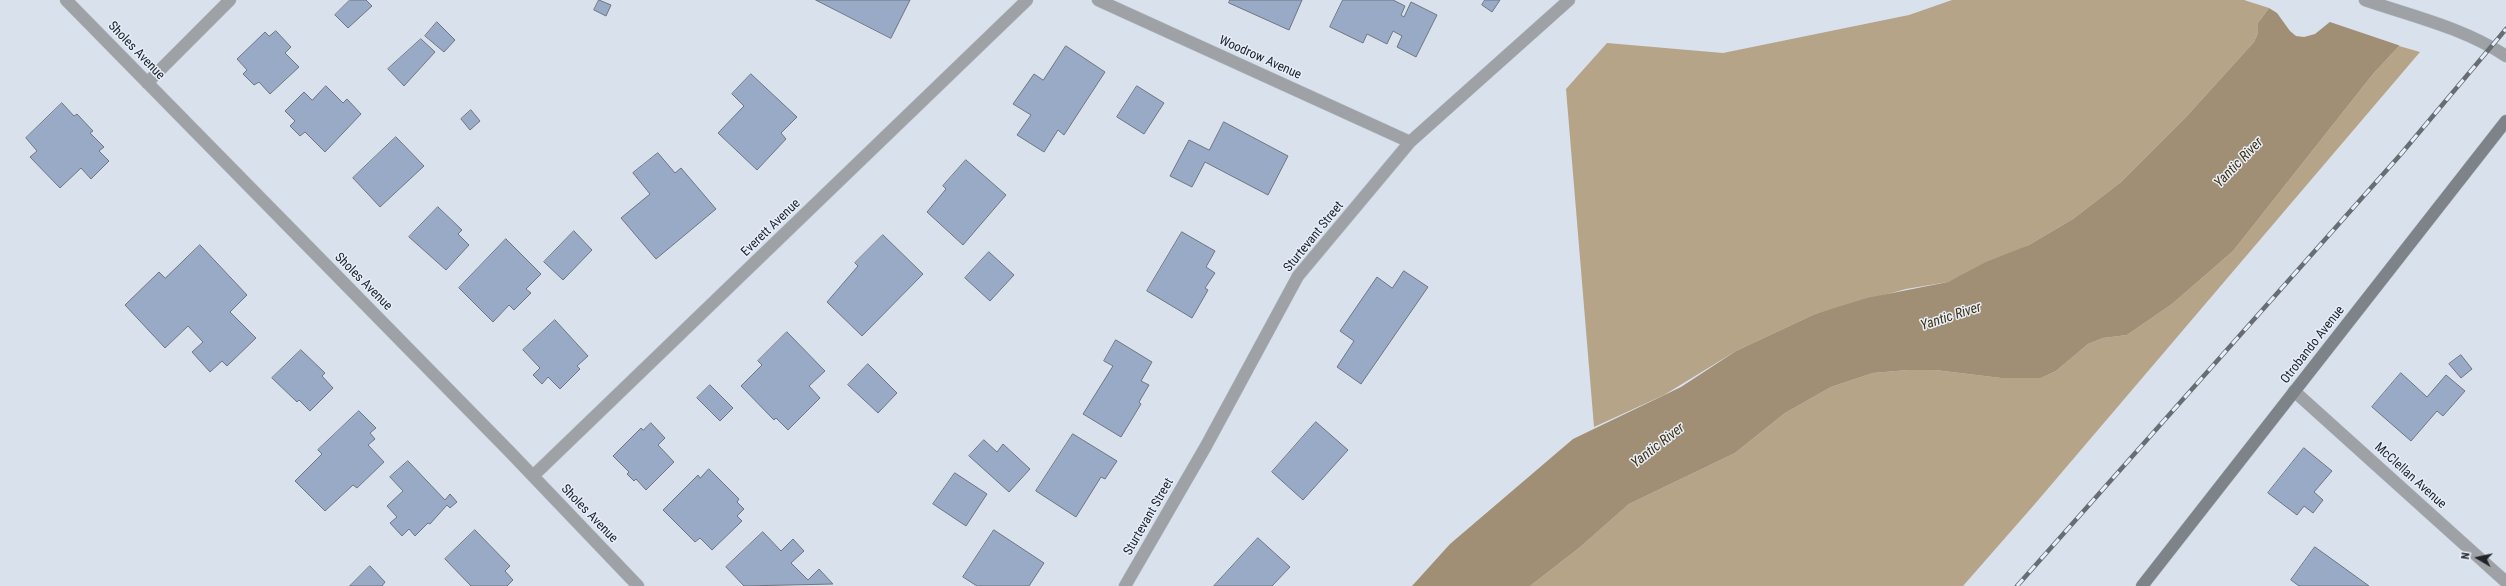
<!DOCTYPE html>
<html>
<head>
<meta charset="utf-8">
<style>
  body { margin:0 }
  #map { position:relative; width:2506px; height:586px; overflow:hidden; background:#d8e1ec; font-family:"Roboto Condensed",sans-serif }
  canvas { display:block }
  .north { position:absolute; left:2458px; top:538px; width:40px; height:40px; -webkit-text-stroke:3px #e5eefa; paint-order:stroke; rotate:279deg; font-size:11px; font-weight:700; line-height:16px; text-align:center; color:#1f2227 }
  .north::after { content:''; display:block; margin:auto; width:14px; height:18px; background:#1f2227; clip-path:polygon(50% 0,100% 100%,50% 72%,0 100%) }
</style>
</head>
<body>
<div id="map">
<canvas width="2506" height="586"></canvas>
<div class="north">N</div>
</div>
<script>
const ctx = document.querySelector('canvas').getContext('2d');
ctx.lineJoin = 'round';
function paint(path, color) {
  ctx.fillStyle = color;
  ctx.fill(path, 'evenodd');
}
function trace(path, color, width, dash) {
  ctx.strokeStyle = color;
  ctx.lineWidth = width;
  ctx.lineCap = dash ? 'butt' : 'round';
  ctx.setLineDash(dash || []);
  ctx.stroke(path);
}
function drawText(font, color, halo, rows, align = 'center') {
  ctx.font = font + ' "Roboto Condensed",sans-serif';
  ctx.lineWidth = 3;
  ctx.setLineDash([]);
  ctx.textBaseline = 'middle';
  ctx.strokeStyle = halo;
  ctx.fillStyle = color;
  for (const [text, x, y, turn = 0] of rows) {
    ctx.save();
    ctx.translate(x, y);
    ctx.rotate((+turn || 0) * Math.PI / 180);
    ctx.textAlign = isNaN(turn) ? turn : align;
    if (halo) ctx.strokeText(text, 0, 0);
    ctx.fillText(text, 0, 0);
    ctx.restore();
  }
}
paint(new Path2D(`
  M1952 0H2244L2269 8 2258 23V33L2254 42 2186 117 2121 182 2073 219 2029 245 1948 282 1906 289 1815 314 1736 351 1664 395 1594 427 1566 89 1607 43 1723 53 1909 15Z
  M2399 46 2420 52 2034 505 1963 586H1530L1579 548 1629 504 1735 453 1785 413 1831 387 1873 373 1908 370H1935L2001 378H2041L2056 371 2088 344 2103 338 2127 335 2172 304 2233 251 2373 74Z`), '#b6a488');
paint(new Path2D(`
  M2429 0 2399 46 2373 74 2233 251 2172 304 2127 335 2103 338 2088 344 2056 371 2041 378H2001L1935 370H1908L1873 373 1831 387 1785 413 1735 453 1629 504 1579 548 1530 586H1412L1450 544 1573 439 1681 387 1736 351 1815 314 1867 298 1948 282 1986 262 2029 245 2073 219 2121 182 2186 117 2254 42 2258 33V23L2269 8 2277 13 2290 31 2296 36 2304 37 2315 34 2331 21Z`), '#a08f74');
paint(new Path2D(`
  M2342 0H2431L2401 46 2327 21Z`), '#d8e1ec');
const building = new Path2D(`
  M350 0H366L372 6 348 28 335 15Z
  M599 0 611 5 606 16 594 10Z
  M816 0H910L891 38Z
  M1230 0H1302L1289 30 1229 3Z
  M1343 0H1393L1405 6 1401 15 1404 17 1411 2 1437 15 1416 57 1397 47 1402 36 1393 31 1387 44 1367 34 1363 43 1330 27Z
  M1485 0H1500L1492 12 1482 5Z
  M437 22 455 40 444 52 425 36Z
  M276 31 291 47 285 53 299 67 270 94 259 82 254 85 243 74 247 70 237 59 265 32 269 36Z
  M421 39 435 52 404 86 388 69Z
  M1066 46 1105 72 1064 135 1058 130 1044 152 1017 135 1031 115 1013 104 1034 74 1043 80Z
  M751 74 797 117 781 133 786 139 757 170 718 133 744 106 732 94Z
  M326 86 343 103 347 99 361 114 325 152 305 132 300 136 290 126 295 121 285 111 304 92 312 100Z
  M1137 86 1164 103 1144 134 1117 117Z
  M62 103 74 116 77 114 93 131 90 133 104 147 99 151 109 161 91 179 81 168 60 188 30 157 37 151 26 138Z
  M471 110 480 121 470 130 461 119Z
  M1224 122 1288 156 1268 195 1205 162 1192 187 1170 176 1189 140 1209 150Z
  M396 137 424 166 380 207 353 178Z
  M658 153 675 173 681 168 716 209 656 259 621 218 650 194 633 173Z
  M966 160 1006 195 963 245 927 212 946 189 943 186Z
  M438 207 462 230 458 234 469 245 446 270 409 237Z
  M574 231 592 250 563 280 544 262Z
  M1182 232 1215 251 1206 267 1215 273 1205 288 1208 290 1192 318 1147 291Z
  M883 235 923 274 862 336 827 302 858 266 855 263Z
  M506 239 541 274 526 289 531 293 514 310 509 305 493 322 459 288Z
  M200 245 247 295 230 312 256 338 227 366 222 361 210 372 192 352 203 342 188 326 165 348 125 305 159 272 165 278Z
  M989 252 1014 275 990 301 965 278Z
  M1404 271 1428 287 1361 384 1337 367 1354 341 1340 331 1377 277 1392 288Z
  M555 320 588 356 577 366 580 369 560 389 548 377 542 384 533 375 540 368 523 350Z
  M787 332 825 371 809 386 820 398 788 430 776 418 774 420 741 386 762 365 758 361Z
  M1116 340 1152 362 1141 381 1149 385 1139 402 1141 404 1121 437 1083 414 1113 366 1104 361Z
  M301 350 325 373 322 376 333 388 310 411 299 400 297 402 272 378Z
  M2461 355 2472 369 2461 378 2449 364Z
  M868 364 897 393 878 413 848 385Z
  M2401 373 2427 397 2446 375 2465 391 2443 416 2437 411 2411 441 2372 407Z
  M710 385 733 408 720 421 697 398Z
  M359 411 376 428 370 433 375 439 368 445 384 462 357 488 353 485 325 511 295 481 322 454 318 450Z
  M1316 422 1348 450 1303 500 1272 472Z
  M651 423 665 438 658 445 674 462 646 490 636 479 634 481 627 474 629 472 613 456 641 428 643 430Z
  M1073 434 1117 461 1105 479 1101 477 1076 517 1036 491Z
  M984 440 997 452 1003 444 1030 469 1009 492 969 456Z
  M2304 448 2332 471 2314 492 2323 500 2313 513 2304 506 2297 515 2268 493Z
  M408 461 445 500 450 494 457 502 450 508 447 505 430 524 428 523 415 536 409 529 402 536 390 523 397 517 387 506 403 491 390 477Z
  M709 469 739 499 737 502 744 509 737 516 742 521 712 550 700 538 695 542 663 510 698 475 700 478Z
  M955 473 987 494 966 526 933 504Z
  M475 530 510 566 505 571 513 580 507 586H471L445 559Z
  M994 530 1044 563 1029 586H977L963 577Z
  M763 532 781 551 793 539 804 551 791 563 808 580 819 569 833 584 744 586 726 567Z
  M1258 538 1290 567 1272 586H1214Z
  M2315 547 2340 565 2369 586H2299L2291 580Z
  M370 566 385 582 382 586H350Z`);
paint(building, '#98aac5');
trace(building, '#6f7681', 1);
const street = new Path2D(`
  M66 0 509 451 638 586
  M1098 0 1410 142
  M2365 0C2412 16 2464 28 2506 56
  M147 83 230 0
  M2294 391 2506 582
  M533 476 1027 0
  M1125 586 1206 446 1298 276 1410 142 1569 0`);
const secondary = new Path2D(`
  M2142 586 2506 121`);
trace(street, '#b7bfc9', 13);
trace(secondary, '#b7bfc9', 13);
trace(street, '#9ea1a6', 12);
trace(secondary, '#7e838a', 12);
const rail = new Path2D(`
  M2017 586 2401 154 2506 29`);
trace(rail, '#686d74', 4.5);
trace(rail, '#e5eefa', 3, [9]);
drawText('13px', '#1f2227', '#e5eefa', [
  ["Sholes Avenue",136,51,46],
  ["Woodrow Avenue",1260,58,24],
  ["Everett Avenue",771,228,-44],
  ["Sturtevant Street",1314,237,-51],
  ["Sholes Avenue",363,282,45],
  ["Otrobando Avenue",2313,345,-52],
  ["McClellan Avenue",2410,476,42],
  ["Sholes Avenue",589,514,46],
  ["Sturtevant Street",1149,517,-60]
]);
drawText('italic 14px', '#44300a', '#e5eefa', [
  ["Yantic River",2239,163,-46],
  ["Yantic River",1951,317,-18],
  ["Yantic River",1658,446,-38]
]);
</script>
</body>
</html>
